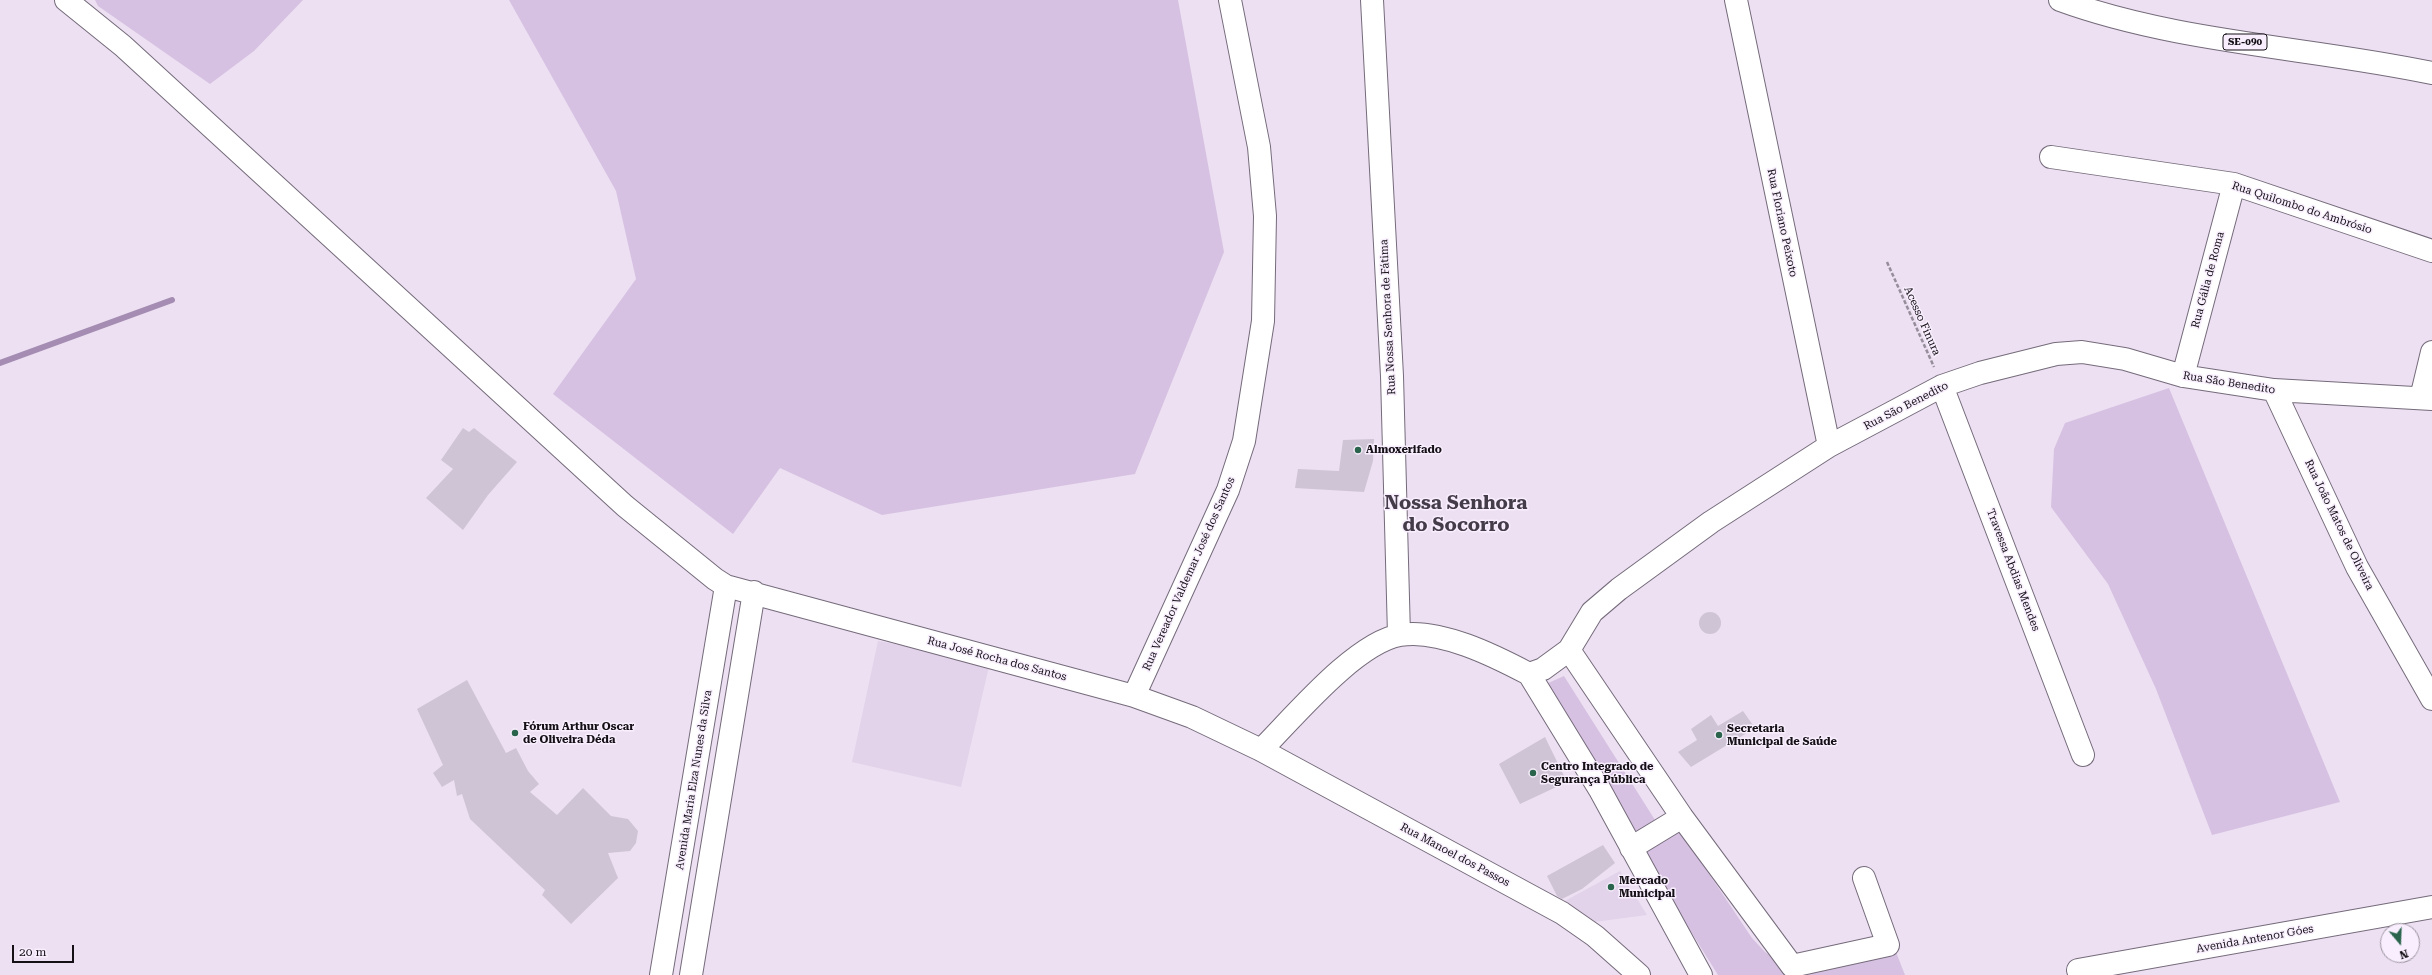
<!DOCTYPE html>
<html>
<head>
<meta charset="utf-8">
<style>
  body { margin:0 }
  #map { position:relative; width:2432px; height:975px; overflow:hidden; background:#ece0f2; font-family:"Roboto Serif",serif }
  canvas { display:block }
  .north { position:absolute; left:2380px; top:923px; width:40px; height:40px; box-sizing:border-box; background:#f8eefd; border:1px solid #9d95a1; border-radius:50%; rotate:161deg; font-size:11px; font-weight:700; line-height:16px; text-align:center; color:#141016 }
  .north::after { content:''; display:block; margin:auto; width:14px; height:18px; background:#2a644c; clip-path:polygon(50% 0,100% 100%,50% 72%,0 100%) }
  .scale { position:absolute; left:12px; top:945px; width:62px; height:18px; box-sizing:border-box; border:2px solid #141016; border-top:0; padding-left:5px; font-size:12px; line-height:14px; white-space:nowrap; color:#141016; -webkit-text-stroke:3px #f8eefd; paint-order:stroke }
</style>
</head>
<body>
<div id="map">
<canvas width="2432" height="975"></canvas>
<div class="north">N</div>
<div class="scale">20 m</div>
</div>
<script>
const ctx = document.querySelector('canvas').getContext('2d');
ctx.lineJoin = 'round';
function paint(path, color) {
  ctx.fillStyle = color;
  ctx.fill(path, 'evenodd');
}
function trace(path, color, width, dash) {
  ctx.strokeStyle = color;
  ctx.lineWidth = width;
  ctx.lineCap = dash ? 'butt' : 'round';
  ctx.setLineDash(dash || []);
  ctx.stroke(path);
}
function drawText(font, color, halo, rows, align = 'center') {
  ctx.font = font + ' "Roboto Serif",serif';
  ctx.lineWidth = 3;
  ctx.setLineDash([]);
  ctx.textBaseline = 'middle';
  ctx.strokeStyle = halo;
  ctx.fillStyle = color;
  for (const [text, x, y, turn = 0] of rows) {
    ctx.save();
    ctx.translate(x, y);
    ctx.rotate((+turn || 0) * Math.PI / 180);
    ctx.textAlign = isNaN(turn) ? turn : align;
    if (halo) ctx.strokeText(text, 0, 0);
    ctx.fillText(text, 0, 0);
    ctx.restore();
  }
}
paint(new Path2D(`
  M878 641 990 662 961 787 852 762Z
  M1620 871 1647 915 1594 922 1563 902Z`), '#e2d2ea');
paint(new Path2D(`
  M95 0H303L254 51 210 84 98 6Z
  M509 0H1178L1224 252 1135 474 882 515 780 468 733 534 553 394 636 279 616 191Z
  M2169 388 2340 802 2212 835 2156 689 2108 584 2051 507 2054 449 2065 423Z
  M1564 676 1655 820 1636 833 1546 684Z
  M1679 829 1752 938 1765 952 1791 970 1894 947 1905 975H1718L1642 853Z`), '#d7c1e2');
trace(new Path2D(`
  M0 363 172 300`), '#a58cb2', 6);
paint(new Path2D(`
  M463 428 469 432 474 428 517 462 488 495 463 530 426 498 453 469 441 460Z
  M1374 439 1373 461 1364 492 1295 488 1298 469 1339 471 1343 440Z
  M1699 623a11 11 0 1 1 22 0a11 11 0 1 1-22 0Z
  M467 680 506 753 516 748 528 771 539 784 530 792 557 815 583 788 611 816 628 819 638 831 636 843 630 851 608 853 618 878 571 924 542 895 545 890 470 819 462 794 457 796 454 780 442 787 433 773 443 765 417 709Z
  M1743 711 1755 728 1691 767 1678 752 1697 740 1691 729 1711 715 1718 726Z
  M1545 737 1567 782 1520 804 1499 764Z
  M1603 845 1615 863 1582 889 1562 899 1557 896 1547 876Z`), '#cfc4d5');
const minor = new Path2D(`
  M66 0 123 46 625 506 715 579 726 586 1134 696 1192 717 1261 750 1562 913 1595 936 1639 975
  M1372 0 1392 376 1399 635
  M1736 0 1829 446
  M2051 157 2234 184 2432 251
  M2183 376 2234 184
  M1942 386 2083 755
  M2274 390 2357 567 2432 699
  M2421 398 2432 352
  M1569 650 1682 817 1792 966 1888 945 1864 878
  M1529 674 1543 669 1569 650 1592 612 1619 589 1711 522 1829 446 1942 386 1980 373 2056 354 2082 352 2125 359 2183 376 2274 390 2432 399
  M1529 674 1600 790 1701 975
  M1134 696 1228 490 1244 441 1263 321 1265 216 1259 147 1230 0
  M1261 750C1294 717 1355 643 1400 635 1439 628 1495 656 1529 674
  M1631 848 1682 817
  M2078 970 2432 907
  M661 975 726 586
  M691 975 754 592`);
const major = new Path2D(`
  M2060 0C2178 43 2309 47 2432 73`);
trace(minor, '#756b7b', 24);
trace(major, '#756b7b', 24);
trace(new Path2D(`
  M1887 262 1934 367`), '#968d9a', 2.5, [4, 2]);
trace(minor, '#fff', 22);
trace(major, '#fff', 22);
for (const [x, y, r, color] of [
  [1358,450,4,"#2a644c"],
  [515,733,4,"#2a644c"],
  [1719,735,4,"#2a644c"],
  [1533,773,4,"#2a644c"],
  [1611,887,4,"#2a644c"]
]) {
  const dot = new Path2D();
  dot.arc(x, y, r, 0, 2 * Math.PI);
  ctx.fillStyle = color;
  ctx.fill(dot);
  trace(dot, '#f8eefd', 1.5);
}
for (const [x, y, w] of [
  [2245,42,44]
]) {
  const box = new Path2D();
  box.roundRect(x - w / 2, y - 8, w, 16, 3);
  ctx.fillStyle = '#f8eefd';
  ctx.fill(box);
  trace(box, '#141016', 1);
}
drawText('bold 10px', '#141016', null, [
  ["SE-090",2245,42]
]);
drawText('11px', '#141016', '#f8eefd', [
  ["Rua Quilombo do Ambrósio",2302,208,18],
  ["Rua Floriano Peixoto",1782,223,78],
  ["Rua Gália de Roma",2208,280,-75],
  ["Rua Nossa Senhora de Fátima",1388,317,-93],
  ["Acesso Finura",1922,321,66],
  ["Rua São Benedito",2229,383,9],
  ["Rua São Benedito",1906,406,-27],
  ["Rua João Matos de Oliveira",2339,525,64],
  ["Travessa Abdias Mendes",2013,570,69],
  ["Rua Vereador Valdemar José dos Santos",1189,574,-66],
  ["Rua José Rocha dos Santos",997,659,15],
  ["Avenida Maria Elza Nunes da Silva",694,780,-81],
  ["Rua Manoel dos Passos",1455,855,28],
  ["Avenida Antenor Góes",2255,939,-10]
]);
drawText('bold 11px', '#141016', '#f8eefd', [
  ["Almoxerifado",1366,450],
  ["Fórum Arthur Oscar",523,727],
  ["de Oliveira Déda",523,740],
  ["Secretaria",1727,729],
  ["Municipal de Saúde",1727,742],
  ["Centro Integrado de",1541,767],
  ["Segurança Pública",1541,780],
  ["Mercado",1619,881],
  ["Municipal",1619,894]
], 'left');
drawText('bold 19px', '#453c4a', '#f8eefd', [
  ["Nossa Senhora",1456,503],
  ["do Socorro",1456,525]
]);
</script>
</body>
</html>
